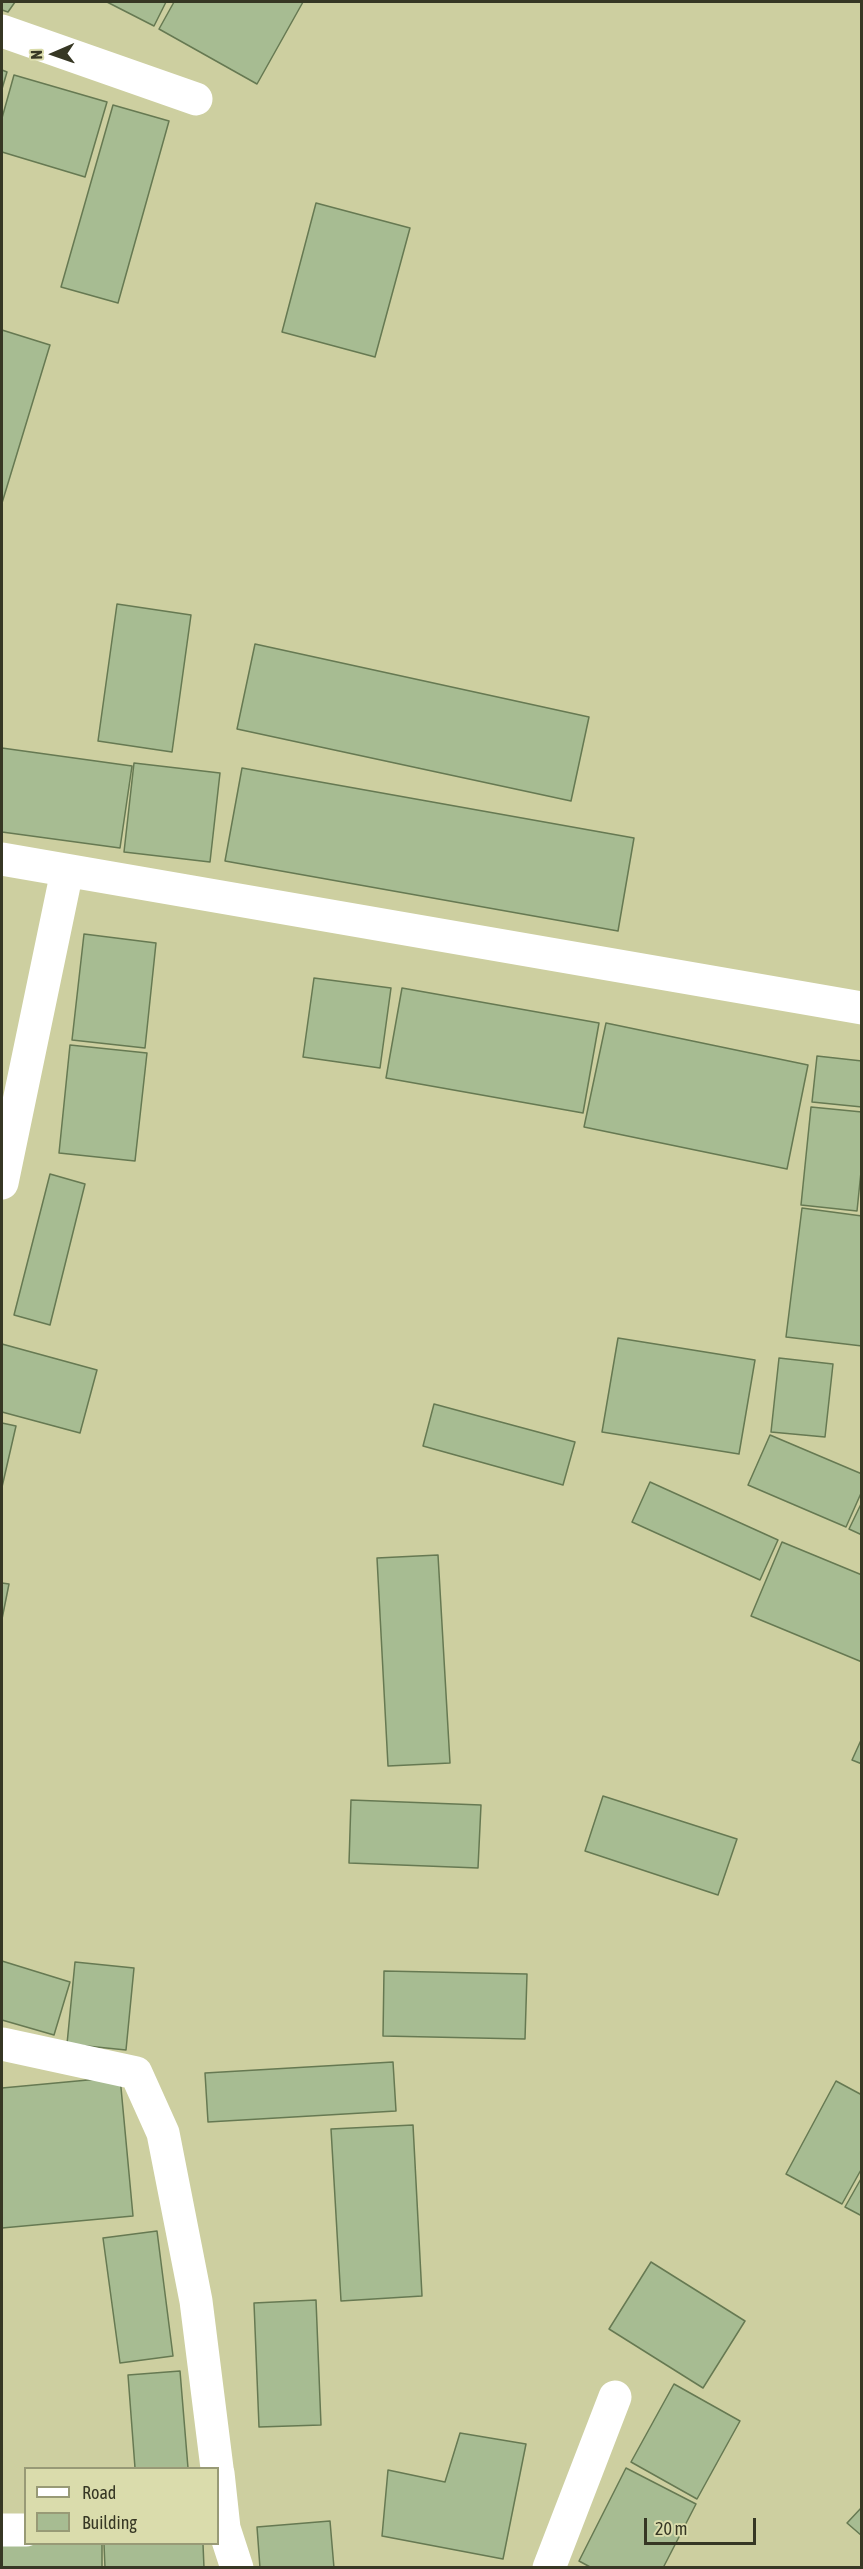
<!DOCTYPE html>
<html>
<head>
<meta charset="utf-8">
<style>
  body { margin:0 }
  #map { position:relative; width:863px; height:2569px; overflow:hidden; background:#cdcfa0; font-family:"Asap Condensed",sans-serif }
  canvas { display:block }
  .frame { position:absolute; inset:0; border:3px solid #363724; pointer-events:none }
  .legend { position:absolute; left:24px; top:2467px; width:195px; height:78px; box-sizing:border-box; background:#dadcac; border:2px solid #989a76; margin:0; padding:8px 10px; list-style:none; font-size:18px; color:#363724 }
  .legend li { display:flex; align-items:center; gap:12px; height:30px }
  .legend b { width:30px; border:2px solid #989a76 }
  .north { position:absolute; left:24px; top:24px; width:60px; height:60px; -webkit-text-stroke:4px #dadcac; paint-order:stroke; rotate:268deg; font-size:16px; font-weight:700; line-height:24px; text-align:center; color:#363724 }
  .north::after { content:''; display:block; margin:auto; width:21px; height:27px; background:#363724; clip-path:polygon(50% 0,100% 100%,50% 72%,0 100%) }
  .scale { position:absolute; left:644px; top:2518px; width:112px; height:27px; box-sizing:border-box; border:3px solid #363724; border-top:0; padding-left:8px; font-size:18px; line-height:21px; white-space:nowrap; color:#363724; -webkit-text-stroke:4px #dadcac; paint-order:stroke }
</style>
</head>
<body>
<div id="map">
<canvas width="863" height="2569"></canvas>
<div class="frame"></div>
<ul class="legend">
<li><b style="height:8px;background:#fff"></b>Road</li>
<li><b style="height:16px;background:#a7bc92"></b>Building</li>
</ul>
<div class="north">N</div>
<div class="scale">20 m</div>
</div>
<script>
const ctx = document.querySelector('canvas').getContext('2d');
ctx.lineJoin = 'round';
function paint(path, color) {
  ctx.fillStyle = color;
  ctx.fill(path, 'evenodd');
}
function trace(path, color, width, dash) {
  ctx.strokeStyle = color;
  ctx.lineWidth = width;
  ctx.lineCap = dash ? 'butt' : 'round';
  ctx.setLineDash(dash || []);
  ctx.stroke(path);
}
const building = new Path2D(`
  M2 2H15L8 12 2 10Z
  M107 2H166L154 26Z
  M174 2H303L257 84 159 29Z
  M2 70 7 72 2 89Z
  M14 75 107 102 85 177 2 152V118Z
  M113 105 169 121 118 303 61 287Z
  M316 203 410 228 375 357 282 332Z
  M2 330 50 345 2 503Z
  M117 604 191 615 172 752 98 741Z
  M255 644 589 717 571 801 237 729Z
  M2 748 132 766 120 848 2 832Z
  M134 763 220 773 210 862 124 852Z
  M242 768 634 838 618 931 225 861Z
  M84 934 156 943 145 1048 72 1040Z
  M314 978 391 988 380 1068 303 1057Z
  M402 988 599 1023 583 1113 386 1078Z
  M606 1023 808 1065 787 1169 584 1127Z
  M70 1045 147 1053 135 1161 59 1153Z
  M817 1056 862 1061V1107L812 1102Z
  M811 1107 862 1112V1162L857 1211 801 1205Z
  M50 1174 85 1184 50 1325 14 1315Z
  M802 1208 862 1216V1346L786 1337Z
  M618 1338 755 1360 739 1454 602 1432Z
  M2 1344 97 1370 80 1433 2 1412Z
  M779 1358 833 1364 825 1437 771 1432Z
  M434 1404 575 1442 563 1485 423 1446Z
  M2 1423 16 1426 2 1487Z
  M770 1435 862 1474V1491L846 1527 748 1485Z
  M650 1482 778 1540 760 1580 632 1522Z
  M862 1502V1535L849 1529Z
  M782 1542 862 1575V1662L751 1616Z
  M438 1555 450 1763 388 1766 377 1558Z
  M2 1583 9 1584 2 1619Z
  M862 1738V1764L852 1760Z
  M603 1796 737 1839 718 1895 585 1851Z
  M351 1800 481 1805 478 1868 349 1863Z
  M2 1961 70 1982 54 2035 2 2020Z
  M75 1962 134 1968 126 2050 67 2044Z
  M384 1971 527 1974 525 2039 383 2036Z
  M393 2062 396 2111 208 2122 205 2073Z
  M120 2077 133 2216 2 2228V2088Z
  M836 2081 862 2095V2168L842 2204 786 2174Z
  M413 2125 422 2296 341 2301 331 2129Z
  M862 2177V2216L845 2207Z
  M157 2231 173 2356 120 2363 103 2238Z
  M651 2262 745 2321 703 2388 609 2329Z
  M316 2300 321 2425 259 2427 254 2303Z
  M180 2371 188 2468H135L128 2375Z
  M674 2384 740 2421 697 2499 631 2462Z
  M460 2433 526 2444 503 2559 382 2536 388 2470 445 2482Z
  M626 2468 696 2504 663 2568H592L579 2561Z
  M862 2507V2536L847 2523Z
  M330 2521 334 2568H260L257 2527Z
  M2 2544H102V2568H2Z
  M104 2544H203L204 2568H105Z`);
paint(building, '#a7bc92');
trace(building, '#667952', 1.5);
trace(new Path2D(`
  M2 31 196 99
  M2 859 862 1008
  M2 1183 67 871
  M2 2044 136 2073 163 2133 196 2301 217 2468
  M218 2473 224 2528 237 2568
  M2 2530H26
  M549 2568 615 2397`), '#fff', 33);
</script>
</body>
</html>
